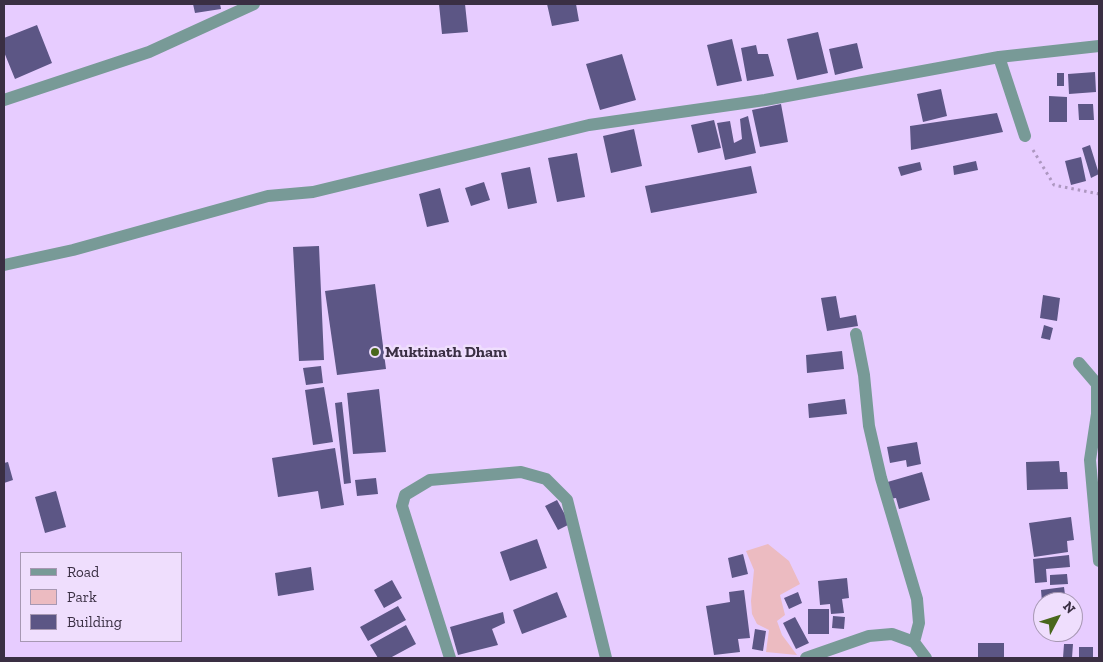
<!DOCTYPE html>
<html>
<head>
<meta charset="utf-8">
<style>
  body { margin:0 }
  #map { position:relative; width:1103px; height:662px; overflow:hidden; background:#e7ccff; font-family:"Zilla Slab",serif }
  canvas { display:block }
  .frame { position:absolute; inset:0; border:5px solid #3a2f43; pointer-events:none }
  .legend { position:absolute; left:20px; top:552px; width:162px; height:90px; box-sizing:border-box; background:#efdefd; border:1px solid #a798b3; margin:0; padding:6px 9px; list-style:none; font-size:15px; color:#3a2f43 }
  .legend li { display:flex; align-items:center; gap:10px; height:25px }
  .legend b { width:25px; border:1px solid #a798b3 }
  .north { position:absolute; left:1033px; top:592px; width:50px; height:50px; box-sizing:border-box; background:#efdefd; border:1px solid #a798b3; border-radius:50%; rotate:50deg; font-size:14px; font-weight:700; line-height:20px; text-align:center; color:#3a2f43 }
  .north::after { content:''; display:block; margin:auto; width:18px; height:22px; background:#49671c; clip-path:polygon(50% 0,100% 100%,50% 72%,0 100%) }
</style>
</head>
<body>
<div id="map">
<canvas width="1103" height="662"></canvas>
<div class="frame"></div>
<ul class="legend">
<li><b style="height:6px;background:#789a97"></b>Road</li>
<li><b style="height:14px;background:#ecbbc1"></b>Park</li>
<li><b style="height:14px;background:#5c5685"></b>Building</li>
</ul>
<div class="north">N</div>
</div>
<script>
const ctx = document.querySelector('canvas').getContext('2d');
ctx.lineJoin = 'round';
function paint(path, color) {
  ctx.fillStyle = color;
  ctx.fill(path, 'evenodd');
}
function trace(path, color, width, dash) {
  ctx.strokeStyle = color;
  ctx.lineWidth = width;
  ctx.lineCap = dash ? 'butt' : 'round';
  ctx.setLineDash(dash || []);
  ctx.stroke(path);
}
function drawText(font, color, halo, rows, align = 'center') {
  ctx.font = font + ' "Zilla Slab",serif';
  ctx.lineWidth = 5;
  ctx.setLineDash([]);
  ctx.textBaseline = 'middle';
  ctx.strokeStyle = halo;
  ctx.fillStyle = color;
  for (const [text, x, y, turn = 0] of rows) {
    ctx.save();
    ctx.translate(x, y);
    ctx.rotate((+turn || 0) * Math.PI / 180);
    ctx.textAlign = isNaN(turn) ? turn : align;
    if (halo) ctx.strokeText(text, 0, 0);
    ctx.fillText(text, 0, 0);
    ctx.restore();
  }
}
paint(new Path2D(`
  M768 544 789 561 800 584 780 595 785 615 777 621 782 635 797 655 766 652 769 630 757 624 752 614 751 601 754 570 746 551Z`), '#ecbbc1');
paint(new Path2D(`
  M193 4H220L221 9 195 13Z
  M439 4H465L468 32 442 34Z
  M547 4H576L579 21 552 26Z
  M37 25 52 63 15 79 4 52V38Z
  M818 32 828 73 797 80 787 39Z
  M732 39 742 81 717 86 707 45Z
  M857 43 863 68 835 75 829 49Z
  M756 45 758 54H768L774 76 747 81 741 48Z
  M622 54 636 100 600 110 586 64Z
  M1095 72 1096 92 1069 94 1068 74Z
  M1057 73H1064V86H1057Z
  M941 89 947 116 923 122 917 94Z
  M1049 96 1067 97V122H1049Z
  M781 104 788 142 760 147 752 110Z
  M1078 104H1093L1094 120H1079Z
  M997 113 1003 132 911 150 910 126Z
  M748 116 756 153 725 160 717 123 730 121 734 143 742 139 740 119Z
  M714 120 721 148 698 153 691 125Z
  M634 129 642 166 611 173 603 136Z
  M1090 145 1099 174 1091 178 1082 148Z
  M577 153 585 197 557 202 548 158Z
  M1081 157 1086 181 1071 185 1065 161Z
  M976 161 978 170 954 175 953 166Z
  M920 162 922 170 901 176 898 167Z
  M751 166 757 193 651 213 645 186Z
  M530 167 537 203 508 209 501 173Z
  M484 182 490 200 471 206 465 188Z
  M440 188 449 222 427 227 419 194Z
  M319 246 324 360 299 361 293 247Z
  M375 284 386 369 337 375 325 291Z
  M1043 295 1060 298 1057 321 1040 318Z
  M836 296 840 318 856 315 858 326 827 331 821 298Z
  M1044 325 1053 328 1050 340 1041 338Z
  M842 351 844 369 807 373 806 355Z
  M321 366 323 383 306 385 303 368Z
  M324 387 333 442 313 445 305 390Z
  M379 389 386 452 353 454 347 393Z
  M845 399 847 414 809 418 808 404Z
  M342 402 351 483 344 484 335 403Z
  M917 442 921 464 907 467 906 460 890 463 887 447Z
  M335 448 344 505 321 509 318 491 278 497 272 458Z
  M1059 461 1060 472H1067L1068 489 1027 490 1026 462Z
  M8 462 13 480 4 483V463Z
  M922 472 930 500 899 509 896 498 889 499 884 483Z
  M376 478 378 494 357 496 355 480Z
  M56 491 66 527 45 533 35 497Z
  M557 500 570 524 558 530 545 506Z
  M1071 517 1074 540 1067 541 1068 552 1034 557 1029 523Z
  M537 539 547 568 510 581 500 552Z
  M743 554 748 574 732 578 728 558Z
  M1069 555 1070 567 1046 569 1047 582 1035 583 1033 559Z
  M311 567 314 590 278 596 275 573Z
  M1067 574 1068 584 1050 585V575Z
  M847 578 849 598 842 599 844 613 831 614 830 604 820 605 818 581Z
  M392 580 402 598 384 608 374 590Z
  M1064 587 1066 602H1042L1041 590Z
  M744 590 750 638 738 639 740 652 714 655 706 606 730 602 729 592Z
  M557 592 567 617 522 634 513 610Z
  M798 592 802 603 789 609 784 598Z
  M398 606 406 620 368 641 360 627Z
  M808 609H829V634H808Z
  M503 612 505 623 492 629 498 645 458 655 450 627Z
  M833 616 845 617 844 629 832 628Z
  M795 617 809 643 796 649 783 623Z
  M406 625 416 644 390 658H378L370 645Z
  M755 629 766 631 763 651 752 649Z
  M978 643H1004V658H978Z
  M1064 644H1073L1072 658H1063Z
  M1079 647H1093V658H1079Z`), '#5c5685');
trace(new Path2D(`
  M1033 150 1054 185 1099 194`), '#ad97c0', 3, [2.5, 4]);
trace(new Path2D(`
  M999 57 1025 136
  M4 100 149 52 254 4
  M4 265 73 250 268 196 313 192 589 125 765 100 999 57 1099 46
  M856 334 864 375 869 426 881 478 917 599 919 623 914 642
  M1079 363 1097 384V414L1090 460 1099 561
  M450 658 402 506 405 495 430 480 521 472 546 479 567 500 606 658
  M806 658 869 636 892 634 914 642 926 658`), '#789a97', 12);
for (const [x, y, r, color] of [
  [375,352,5,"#49671c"]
]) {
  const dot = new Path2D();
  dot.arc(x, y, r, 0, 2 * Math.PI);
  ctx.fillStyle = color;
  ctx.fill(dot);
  trace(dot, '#efdefd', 2);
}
drawText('bold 16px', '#3a2f43', '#efdefd', [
  ["Muktinath Dham",385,352]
], 'left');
</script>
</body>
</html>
